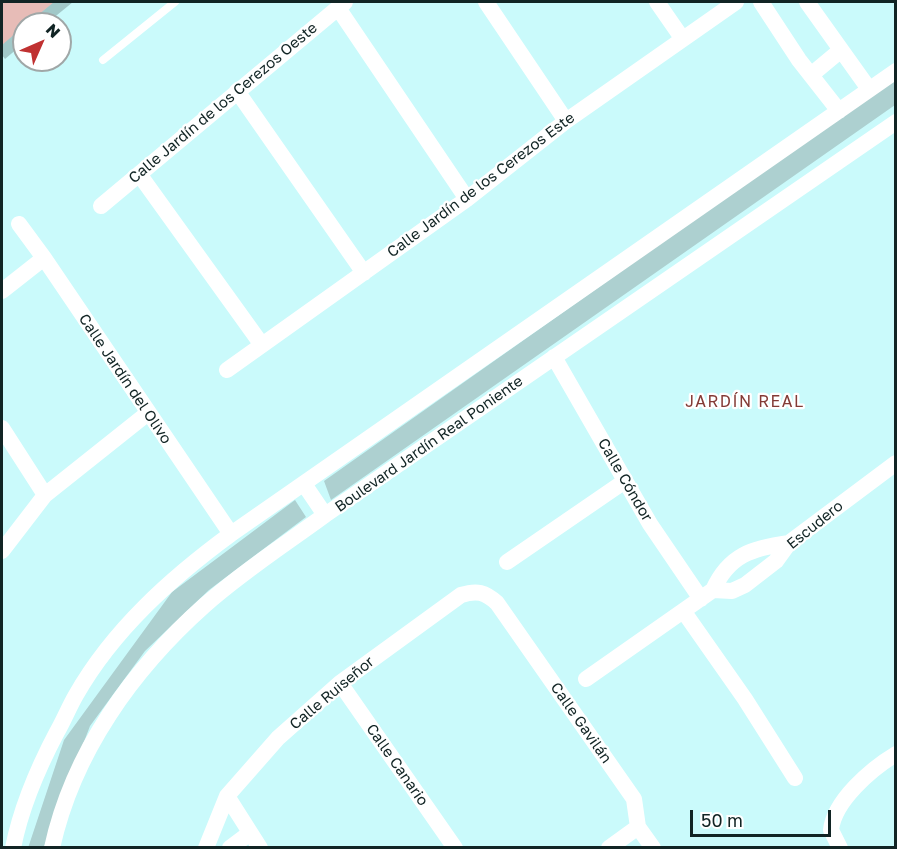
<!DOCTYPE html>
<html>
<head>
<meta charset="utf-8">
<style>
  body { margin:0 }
  #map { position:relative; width:897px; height:849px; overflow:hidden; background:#cafafb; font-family:"Golos Text",sans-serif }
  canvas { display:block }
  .frame { position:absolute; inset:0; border:3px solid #112424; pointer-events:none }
  .north { position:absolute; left:12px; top:12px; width:60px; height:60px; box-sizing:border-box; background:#fff; border:2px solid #a0a7a7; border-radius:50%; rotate:45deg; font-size:16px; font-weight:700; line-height:24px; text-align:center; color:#112424 }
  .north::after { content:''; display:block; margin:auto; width:21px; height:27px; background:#c03131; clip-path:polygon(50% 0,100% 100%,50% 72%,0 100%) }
  .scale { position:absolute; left:690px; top:810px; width:141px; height:27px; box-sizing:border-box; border:3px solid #112424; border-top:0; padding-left:8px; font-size:18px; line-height:21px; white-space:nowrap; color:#112424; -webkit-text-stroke:4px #fff; paint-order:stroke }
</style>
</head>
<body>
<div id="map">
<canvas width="897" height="849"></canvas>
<div class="frame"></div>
<div class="north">N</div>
<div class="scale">50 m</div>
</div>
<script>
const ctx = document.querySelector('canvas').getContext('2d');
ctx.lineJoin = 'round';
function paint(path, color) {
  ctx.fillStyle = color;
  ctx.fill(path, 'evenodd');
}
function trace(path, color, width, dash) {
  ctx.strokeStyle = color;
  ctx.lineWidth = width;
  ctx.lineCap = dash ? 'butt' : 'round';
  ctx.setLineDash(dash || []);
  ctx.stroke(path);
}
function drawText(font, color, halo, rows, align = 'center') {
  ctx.font = font + ' "Golos Text",sans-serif';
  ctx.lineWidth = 4.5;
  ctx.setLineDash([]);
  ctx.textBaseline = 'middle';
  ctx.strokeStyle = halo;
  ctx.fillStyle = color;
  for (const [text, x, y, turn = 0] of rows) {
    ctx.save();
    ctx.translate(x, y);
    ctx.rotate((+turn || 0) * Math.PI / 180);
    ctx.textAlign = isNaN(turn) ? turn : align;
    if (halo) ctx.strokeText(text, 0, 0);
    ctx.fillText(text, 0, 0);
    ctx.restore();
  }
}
paint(new Path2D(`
  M895 78V105L331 500 324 481Z
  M295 500 306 517 209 590 145 651 90 726 44 847 28 848 64 740 172 592Z`), '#add0d0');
paint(new Path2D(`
  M2 2H73L46 24H24V43L5 59 2 55Z`), '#0003');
paint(new Path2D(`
  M2 2H54L27 24H24V26L2 45Z`), '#e7bcb7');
trace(new Path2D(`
  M103 60 175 2`), '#fff', 8);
trace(new Path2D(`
  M486 2 566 121
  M657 2 682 38
  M761 2 799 60 839 111
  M807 2 869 89
  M338 8 467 199
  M811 75 841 50
  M237 91 364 273
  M139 174 262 345
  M101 206 345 2
  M19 224 44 258 231 534
  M2 291 44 258
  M554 357 650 524 701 599
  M227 370 467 199 566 121 736 2
  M2 428 45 495
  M304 484 325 515
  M2 551 45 495 148 413
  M507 562 625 481
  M713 590C729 555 752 548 789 543
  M684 612 745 699 795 778
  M586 679 713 590 732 591 745 585 776 561 789 543 896 463
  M340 683 455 848
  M227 796 260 848
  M13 848C21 807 38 768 57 732 64 720 69 707 76 695 113 630 171 578 231 534L896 71
  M52 848C73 752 133 669 205 605 242 572 284 545 325 515L896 122
  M206 848 227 796 278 738 340 683 461 595C477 590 485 592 497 603L634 799 638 827 653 848
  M230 848 250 833
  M609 848 638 827
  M840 848 831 830C834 801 871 769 896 754`), '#fff', 16);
drawText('15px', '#112424', '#fff', [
  ["Calle Jardín de los Cerezos Oeste",223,103,-40],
  ["Calle Jardín de los Cerezos Este",481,185,-37],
  ["Calle Jardín del Olivo",125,379,56],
  ["Boulevard Jardín Real Poniente",429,444,-35],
  ["Calle Cóndor",625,480,60],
  ["Escudero",815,525,-39],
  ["Calle Ruiseñor",332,693,-40],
  ["Calle Gavilán",581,723,55],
  ["Calle Canario",397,765,55]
]);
ctx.letterSpacing = '1.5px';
drawText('16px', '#833b36', '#fff', [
  ["JARDÍN REAL",745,402]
]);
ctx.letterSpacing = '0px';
</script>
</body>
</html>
